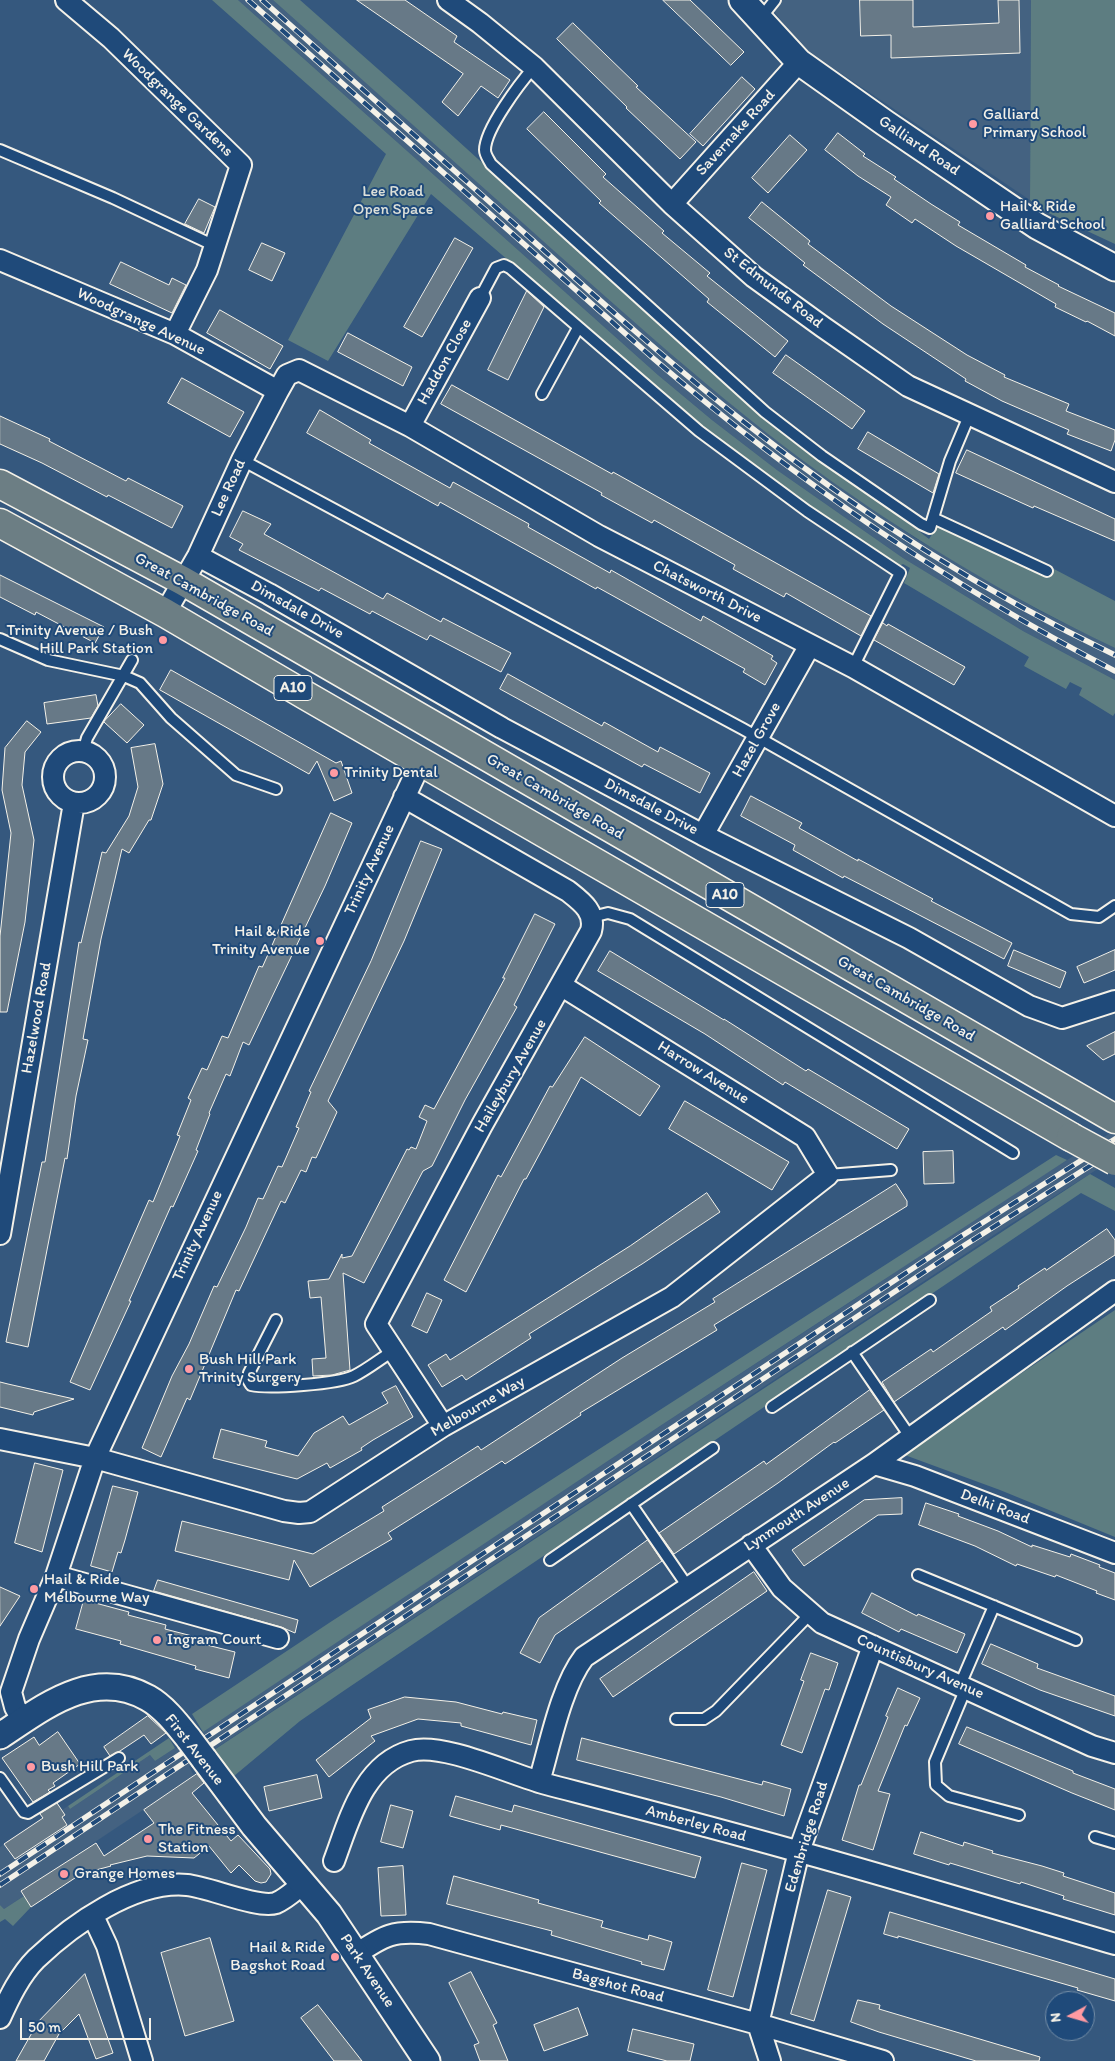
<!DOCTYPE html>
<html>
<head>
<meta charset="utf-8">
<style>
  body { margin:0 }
  #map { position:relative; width:1115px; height:2061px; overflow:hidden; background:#35587e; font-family:Itim,sans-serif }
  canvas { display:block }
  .north { position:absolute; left:1045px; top:1991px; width:50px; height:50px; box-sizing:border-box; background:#1f4a7a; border:1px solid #748da6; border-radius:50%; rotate:264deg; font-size:14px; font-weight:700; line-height:20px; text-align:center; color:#f4f1e8 }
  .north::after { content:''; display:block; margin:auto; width:18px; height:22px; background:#ff9aa2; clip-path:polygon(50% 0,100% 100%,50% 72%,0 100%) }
  .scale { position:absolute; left:20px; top:2018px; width:131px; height:22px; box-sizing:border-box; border:2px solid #f4f1e8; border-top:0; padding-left:6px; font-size:15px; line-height:18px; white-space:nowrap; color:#f4f1e8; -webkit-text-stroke:4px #1f4a7a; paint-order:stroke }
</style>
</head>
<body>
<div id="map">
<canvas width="1115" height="2061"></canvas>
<div class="north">N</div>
<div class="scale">50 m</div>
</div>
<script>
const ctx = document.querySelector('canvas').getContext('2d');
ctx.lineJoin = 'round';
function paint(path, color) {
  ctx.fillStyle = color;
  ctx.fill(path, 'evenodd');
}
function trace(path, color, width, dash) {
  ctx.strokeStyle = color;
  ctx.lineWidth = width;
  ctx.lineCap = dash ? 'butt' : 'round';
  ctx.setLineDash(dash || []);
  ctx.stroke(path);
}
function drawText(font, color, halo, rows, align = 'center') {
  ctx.font = font + ' Itim,sans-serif';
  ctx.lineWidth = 4;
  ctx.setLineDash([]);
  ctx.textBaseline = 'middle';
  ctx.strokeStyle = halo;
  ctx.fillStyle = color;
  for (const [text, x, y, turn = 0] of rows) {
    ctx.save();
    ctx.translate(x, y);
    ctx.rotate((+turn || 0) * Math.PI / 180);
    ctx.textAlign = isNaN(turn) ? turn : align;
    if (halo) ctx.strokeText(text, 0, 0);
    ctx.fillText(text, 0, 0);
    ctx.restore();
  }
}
paint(new Path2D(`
  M238 0H273L676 357 724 398 815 469 915 538 1040 611 1115 648V680L1023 631 903 558 777 470 712 420 658 375Z
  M765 0H1031L1030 200 803 48Z
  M1115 1130V1158L1006 1227 189 1766 194 1776 41 1878 51 1894 31 1907 24 1896 4 1909 0 1905V1847L60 1807 62 1810 68 1806 70 1809 150 1755 155 1761 175 1748 177 1749 660 1426 864 1293 992 1207Z`), '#446281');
paint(new Path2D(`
  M212 0H238L658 375 712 420 777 470 903 558 1023 631 1115 680V713L1113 716 1079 695 1082 688 1070 682 1066 689 1024 666 1029 657 904 583 910 568 903 564 899 566 808 506 706 430 431 194 328 361 288 340 386 154Z
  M273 0H300L413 100 736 393 795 441 888 507 929 539 938 525 1049 578 1054 569 1115 601V648C1010 598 910 538 816 470 716 397 625 314 533 232 446 154 359 77 273 0Z
  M1031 0H1115V244L1040 209 1030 200Z
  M1056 1155 1067 1160 660 1426 203 1732 192 1714 332 1621Z
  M1090 1174 1115 1188V1211L1081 1193 342 1692 300 1721 234 1776 214 1750Z
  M1115 1310V1537L1000 1490 902 1454Z
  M169 1738 175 1748 155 1761 150 1755 70 1809 68 1806Z
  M24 1896 31 1907 13 1926 5 1919 0 1922V1905L4 1909Z`), '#5d7d81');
const building = new Path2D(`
  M357 0H405L457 36 454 42 510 80 498 98 481 86 458 116 442 102 463 74Z
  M663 0H690L744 52 731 65Z
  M860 0H913V27L999 23 998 0H1019L1020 53 891 58V35L861 36Z
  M573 23 638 86 636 87 696 142 680 159 626 108 627 107 557 39Z
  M742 77 755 89 703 146 690 134Z
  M544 112 606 174 603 177 664 231 662 233 710 273 707 276 788 341 775 357 707 302 709 299 599 203 601 201 527 129Z
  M838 133 865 154 863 156 896 177 894 179 931 204 960 222 958 225 1026 265 1025 267 1059 285 1058 286 1115 313V336L1087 321 1086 322 1055 307 1056 304 956 246 915 219 912 223 886 205 891 197 858 176 825 150Z
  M790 135 807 150 768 193 752 178Z
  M199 199 215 207 204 233 185 224Z
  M762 202 810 241 808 244 891 306 967 355 1005 375 1004 377 1069 404 1066 411 1115 430V440L1111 451 1067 434 1069 430 1002 401 965 381 966 379 883 324 803 265 805 263 749 218Z
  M455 238 473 248 422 337 404 327Z
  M262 243 285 253 272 281 249 270Z
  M121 262 169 285 172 278 186 285 172 313 110 284Z
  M527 291 544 307 508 380 488 370Z
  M220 310 283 346 270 369 207 333Z
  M348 333 412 367 403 386 338 352Z
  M786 355 865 411 852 429 773 373Z
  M182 378 244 412 230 437 168 403Z
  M452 385 612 474 613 472 871 616 861 636 786 593 784 597 733 569 735 565 654 520 652 523 601 495 602 493 441 404Z
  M320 410 371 440 369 443 450 488 453 482 529 524 528 527 610 573 611 570 701 621 703 616 773 656 771 659 777 663 765 685 743 672 745 669 597 587 596 589 440 502 438 506 307 433Z
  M0 416 50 439 49 441 126 481 128 478 183 506 172 528 108 495 107 497 42 463 0 444Z
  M868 432 939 474 933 493 858 449Z
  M967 450 1115 519V541L1034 506 1033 508 956 473Z
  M243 511 271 524 264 534 383 599 387 593 441 622 443 618 511 653 501 672 430 635 427 640 372 611 370 614 321 588 319 591 239 550 243 544 230 537Z
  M0 575 104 627 95 643 36 612 35 615 0 597Z
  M883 623 887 626 888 624 965 667 954 685 874 640Z
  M171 670 336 763 341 761 352 793 334 801 317 761 309 774 160 690Z
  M508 674 602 726 604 722 658 752 660 747 710 773 700 793 644 764 642 767 500 689Z
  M96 695 98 706 91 718 47 724 44 703Z
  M121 704 144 725 127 743 104 722Z
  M27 721 41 732 25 752 22 785 34 840 25 922 7 1012H0V936L11 833 2 790 5 748Z
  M155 744 163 784 151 820H149L129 853 122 849 101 939 83 1039 88 1040 76 1096 67 1159 65 1158 28 1347 6 1342 42 1162H45L79 942 81 943 102 852 106 853 129 816 138 787 131 748Z
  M751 796 802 823 799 828 858 861V859L933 899 931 901 1012 943 1004 959 844 876 843 878 793 850 795 845 741 816Z
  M331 813 352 823 325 886 249 1045 243 1042 230 1076 226 1074 209 1113 210 1114 196 1150 198 1151 173 1207 171 1206 129 1301H131L90 1390 70 1382 149 1200 153 1202 180 1136 177 1135 191 1100 188 1098 202 1068 207 1070 222 1036 228 1038 259 966 262 967Z
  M421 841 442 849 404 941 328 1101 337 1112 316 1158 312 1157 306 1172 301 1170 285 1203 281 1201 239 1291 236 1290 190 1400 187 1398 161 1457 142 1448 172 1376 189 1344 214 1286 217 1287 246 1227 258 1198 263 1199 278 1166 282 1167 299 1128 296 1127 311 1092 309 1091 371 961Z
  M535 914 555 924 514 1005 517 1007 465 1100 432 1166 423 1171 364 1283 343 1273 350 1370 332 1375 313 1376 312 1359 326 1358 321 1297 310 1298 308 1281 329 1279 342 1254V1258L352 1256 407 1149 409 1150 411 1147 416 1149 427 1121 419 1117 425 1105 434 1109 505 978H503Z
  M1014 950 1066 972 1060 988 1008 966Z
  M1115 950V970L1084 983 1077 967Z
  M610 951 724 1020V1019L806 1071 808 1069 909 1129 897 1149 785 1082 783 1085 705 1034 598 971Z
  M1115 1032V1054L1103 1060 1087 1046Z
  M585 1037 660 1086 640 1116 581 1077 526 1179H524L466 1292 444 1280 498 1175 501 1177 550 1086 552 1087Z
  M685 1101 789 1162 772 1190 669 1129Z
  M953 1151 954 1183 924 1184 923 1152Z
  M896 1184 907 1201V1206L714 1325 717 1330 580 1413 581 1415 505 1464 502 1461 388 1533 392 1539 310 1587 294 1560 289 1580 175 1551 182 1521 313 1554 384 1511 382 1507 478 1446 481 1450 622 1358 715 1302 713 1299Z
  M707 1193 720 1212 642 1264 529 1334 531 1338 466 1380 462 1375 442 1387 428 1365 446 1354 450 1360 630 1246Z
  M1107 1229 1115 1240V1255L1067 1286 1005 1330 1003 1327 894 1402 882 1382 931 1349 933 1352 992 1311 990 1307 1019 1288 1018 1286 1045 1268 1046 1270Z
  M427 1293 442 1300 427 1333 412 1326Z
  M0 1382 8 1384 74 1399 34 1412 33 1415 0 1407Z
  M396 1386 413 1417 373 1440 361 1448 362 1450 330 1468 327 1463 297 1479 213 1458 221 1429 267 1441 265 1447 298 1456 314 1433 343 1416 349 1425 388 1403 382 1393Z
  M870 1390 884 1410 835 1443 834 1442 778 1483 674 1554 659 1533 764 1461 766 1464Z
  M35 1463 63 1470 42 1552 15 1543Z
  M113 1486 138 1492 125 1540 121 1553 118 1552 112 1572 91 1566Z
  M902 1498V1514L878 1515 804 1566 792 1550 864 1500Z
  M926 1503 959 1514 958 1516 998 1531 1032 1547V1545L1070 1557 1071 1554 1100 1565 1099 1567 1115 1573V1600L1096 1593 1097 1591 1056 1575 1055 1577 1017 1564 1016 1566 975 1546 919 1525Z
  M648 1540 662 1561 555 1635 540 1663 520 1653 539 1618Z
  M754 1572 767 1591 613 1697 600 1679Z
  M158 1580 298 1620 295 1633 281 1627 154 1591Z
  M0 1587 20 1596 0 1626Z
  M872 1593 917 1616 918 1614 965 1634 957 1653 901 1629 899 1632 862 1613Z
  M84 1600 129 1612 128 1615 166 1625 165 1629 200 1638 199 1643 235 1652 229 1678 195 1669 196 1666 120 1644 121 1641 76 1629Z
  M991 1644 1038 1664 1037 1668 1115 1696V1716L1040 1690 982 1664Z
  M811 1653 838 1663 829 1690 825 1689 802 1753 781 1745 804 1681 801 1680Z
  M898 1688 920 1698 907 1726 905 1725 878 1791 890 1794 873 1850 842 1840 859 1785H861L888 1717 886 1716Z
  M405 1697 456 1702 502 1714 503 1712 537 1720 531 1745 461 1726V1723L418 1719 371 1736 375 1741 329 1777 316 1760 371 1718 368 1710Z
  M148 1716 166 1733 151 1744 144 1735 120 1751 110 1756 104 1747Z
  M967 1727 1073 1771V1773L1115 1789V1810L1072 1793 959 1744Z
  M58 1732 80 1764 53 1783 55 1786 48 1790 50 1792 33 1802 2 1758 34 1737 39 1745Z
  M582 1738 762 1785 763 1781 791 1789 784 1816 721 1797 577 1760Z
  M197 1774 204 1783 192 1793 231 1841 238 1835 270 1869 271 1874 266 1882 261 1883 255 1881 239 1865 231 1873 209 1846 194 1858 147 1856 110 1865 111 1866 81 1874 31 1907 21 1891 96 1843 104 1856 154 1823 144 1810Z
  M317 1775 322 1798 269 1811 264 1787Z
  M456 1796 512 1812 514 1805 701 1857 695 1878 501 1825 500 1830 450 1816Z
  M57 1803 65 1815 62 1817 67 1825 15 1859 4 1844 43 1818 40 1814Z
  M391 1805 413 1811 403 1848 381 1842Z
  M921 1832 963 1846 964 1842 993 1851 992 1853 1042 1866 1064 1873 1063 1876 1115 1893V1915L1063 1899 1064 1896 1021 1882 1020 1884 950 1863 949 1865 914 1854Z
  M742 1863 767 1870 733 1997 708 1990Z
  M403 1866 406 1915 381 1916 378 1868Z
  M454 1876 539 1900 538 1903 603 1921 601 1927 648 1940 649 1935 672 1942 664 1970 641 1964 642 1962 551 1935 552 1931 447 1904Z
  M828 1890 851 1897 814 2021 791 2014Z
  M890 1912 1115 1979V2001L1077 1990 1078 1988 898 1936V1938L884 1934Z
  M210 1938 234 2021 185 2036 161 1953Z
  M471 1972 497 2023 493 2025 508 2061H480L474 2045 479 2043 449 1983Z
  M85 1974 113 2053 96 2059 79 2014 59 2034 44 2061H16L38 2022Z
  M858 2000 880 2005 879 2009 1040 2057 1039 2061H976L879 2032 851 2022Z
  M318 2005 362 2061H334L301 2018Z
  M578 2008 588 2035 544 2051 534 2025Z
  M633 2029 694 2044 690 2061H667L628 2051Z`);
paint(building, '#677987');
trace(building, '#f4f1e8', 1);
const service = new Path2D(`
  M760 19 775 0
  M534 67C520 83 485 129 485 150 485 155 489 160 491 164L765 412 822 456 921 524 930 528 950 461 969 416
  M0 150 113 198 215 246
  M480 298 496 268 504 265 510 268 699 431 807 511 900 573 853 667
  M542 394 578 328
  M242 460 743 729 1071 914 1099 917 1115 906
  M933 518 1047 571
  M0 639 48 660 124 676 140 683 171 718 236 775 276 789
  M83 752 87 738 132 660
  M592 917 608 913 630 919 1013 1153
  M828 1175 891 1170
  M276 1320 249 1373 248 1380 251 1385C269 1389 338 1384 354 1376 368 1369 380 1359 393 1351
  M852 1352 911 1438
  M772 1407 930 1300
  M631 1504 688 1587
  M550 1560 713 1448
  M918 1575 1076 1640
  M960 1685 994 1606
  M966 1688 935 1762 936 1785 949 1796 1019 1815
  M676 1719H704L716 1711 811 1613
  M0 1778 24 1812 28 1813 119 1758
  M1095 1837 1115 1843`);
const minor = new Path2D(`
  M66 0 111 38 241 165 207 270 175 334
  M448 0 480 23 534 67 672 204 754 277 823 327 908 386 1115 482
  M672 204 799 62
  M0 260 175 334 278 391
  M410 426 480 298
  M198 556 269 594 502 728 703 835 909 938 1029 1006 1062 1018 1115 1001
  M165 613 198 556 242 460 278 391 287 375 299 370 410 426 599 536 853 667 1115 816
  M53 777a26 26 0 1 1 52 0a26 26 0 1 1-52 0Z
  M404 797 568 891C582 902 596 912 591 931L482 1125 376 1324 443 1426
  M703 835 810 645
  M0 1234 74 803
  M0 1439 95 1458 284 1511 299 1513 310 1512 443 1426 672 1297 828 1175 805 1137 562 986
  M874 1464 915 1476 1115 1553
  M751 1545 782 1588 822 1623 1092 1746 1115 1753
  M56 1576 278 1638
  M23 1721 15 1707 11 1692 29 1639 56 1576 95 1458 421 762
  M539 1782C550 1745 561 1687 584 1657L874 1464 1115 1291
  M334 1861C349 1821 363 1764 411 1751 443 1742 512 1775 546 1784 630 1806 715 1828 800 1852 905 1881 1010 1913 1115 1944
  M93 1916 107 1946 142 2061
  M355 1955C384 1935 394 1930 429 1934L758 2024 883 2061
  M0 2018C9 1998 20 1975 36 1959 72 1925 134 1880 187 1885 209 1887 258 1909 276 1903 286 1899 295 1890 304 1883
  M770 2061 758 2024 799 1851 873 1646`);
const tertiary = new Path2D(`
  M742 0 799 62 885 123 1037 226 1115 268
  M0 1736C44 1707 93 1667 148 1698 164 1707 177 1724 189 1739
  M204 1759 254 1826 329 1914 427 2061`);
const trunk = new Path2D(`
  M0 484 183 581 1115 1119
  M0 523 165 613 305 695 1071 1137`);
trace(service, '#f4f1e8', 14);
trace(minor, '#f4f1e8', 24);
trace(tertiary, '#f4f1e8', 29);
trace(trunk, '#f4f1e8', 31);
trace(service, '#1f4a7a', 10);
trace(minor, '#1f4a7a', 20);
trace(tertiary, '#1f4a7a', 25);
trace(trunk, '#6c7e84', 28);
const rail = new Path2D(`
  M248 0 654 359C796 481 949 585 1115 671
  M262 0C344 73 427 146 510 220 586 288 663 358 744 422 859 513 983 592 1115 655
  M0 1874 960 1237 1115 1139
  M0 1885 965 1245 1115 1150`);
trace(rail, '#f4f1e8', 5.5);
trace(rail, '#1f4a7a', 4, [11]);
const tertiaryBridge = new Path2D(`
  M189 1739 204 1759`);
const trunkBridge = new Path2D(`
  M1071 1137 1115 1161`);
trace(tertiaryBridge, '#f4f1e8', 29, []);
trace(trunkBridge, '#f4f1e8', 31, []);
trace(tertiaryBridge, '#1f4a7a', 25);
trace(trunkBridge, '#6c7e84', 28);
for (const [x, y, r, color] of [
  [973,124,5,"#ff9aa2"],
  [990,216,5,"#ff9aa2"],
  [163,640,5,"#ff9aa2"],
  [334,773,5,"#ff9aa2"],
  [320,941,5,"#ff9aa2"],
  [189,1369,5,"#ff9aa2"],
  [34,1589,5,"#ff9aa2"],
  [157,1640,5,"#ff9aa2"],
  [31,1767,5,"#ff9aa2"],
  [148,1839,5,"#ff9aa2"],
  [64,1874,5,"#ff9aa2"],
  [335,1957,5,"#ff9aa2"]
]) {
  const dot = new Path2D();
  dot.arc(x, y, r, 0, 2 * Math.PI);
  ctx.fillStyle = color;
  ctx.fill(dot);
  trace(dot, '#1f4a7a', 2);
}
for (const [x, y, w] of [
  [293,688,38],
  [725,895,38]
]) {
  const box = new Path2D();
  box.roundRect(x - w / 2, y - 12.5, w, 25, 4);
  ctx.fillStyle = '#1f4a7a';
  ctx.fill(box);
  trace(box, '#f4f1e8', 1);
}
drawText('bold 15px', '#f4f1e8', null, [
  ["A10",293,688],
  ["A10",725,895]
]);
drawText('16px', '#f4f1e8', '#1f4a7a', [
  ["Woodgrange Gardens",177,103,44],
  ["Savernake Road",736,133,-48],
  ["Galliard Road",919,146,34],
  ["St Edmunds Road",773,288,38],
  ["Woodgrange Avenue",141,322,25],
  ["Haddon Close",445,362,-61],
  ["Lee Road",229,488,-65],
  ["Chatsworth Drive",707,592,27],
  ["Great Cambridge Road",204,595,29],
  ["Dimsdale Drive",297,610,29],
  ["Hazel Grove",757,740,-61],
  ["Great Cambridge Road",555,797,30],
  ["Dimsdale Drive",651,807,28],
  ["Trinity Avenue",370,870,-65],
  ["Great Cambridge Road",906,999,30],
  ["Hazelwood Road",37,1018,-80],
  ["Harrow Avenue",703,1073,32],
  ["Haileybury Avenue",511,1076,-60],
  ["Trinity Avenue",198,1236,-65],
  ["Melbourne Way",478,1407,-30],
  ["Delhi Road",995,1507,21],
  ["Lynmouth Avenue",797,1515,-33],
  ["Countisbury Avenue",920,1667,24],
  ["First Avenue",194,1750,52],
  ["Amberley Road",696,1824,15],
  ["Edenbridge Road",807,1837,-73],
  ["Park Avenue",367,1971,56],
  ["Bagshot Road",618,1986,15]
]);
drawText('16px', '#f4f1e8', '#1f4a7a', [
  ["Galliard",983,115],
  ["Primary School",983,133],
  ["Hail & Ride",1000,207],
  ["Galliard School",1000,225],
  ["Trinity Avenue / Bush",153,631,"right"],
  ["Hill Park Station",153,649,"right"],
  ["Trinity Dental",344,773],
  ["Hail & Ride",310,932,"right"],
  ["Trinity Avenue",310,950,"right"],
  ["Bush Hill Park",199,1360],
  ["Trinity Surgery",199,1378],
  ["Hail & Ride",44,1580],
  ["Melbourne Way",44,1598],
  ["Ingram Court",167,1640],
  ["Bush Hill Park",41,1767],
  ["The Fitness",158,1830],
  ["Station",158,1848],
  ["Grange Homes",74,1874],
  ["Hail & Ride",325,1948,"right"],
  ["Bagshot Road",325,1966,"right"]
], 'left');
drawText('16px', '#dde0d9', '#1f4a7a', [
  ["Lee Road",393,192],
  ["Open Space",393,210]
]);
</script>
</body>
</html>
